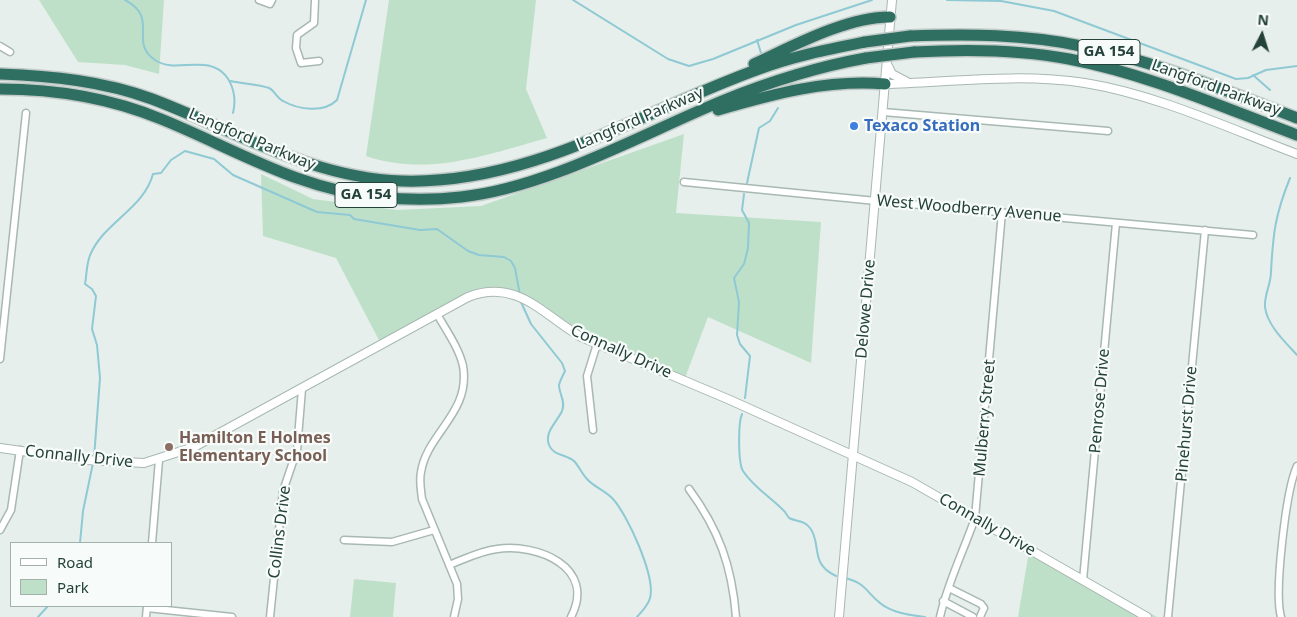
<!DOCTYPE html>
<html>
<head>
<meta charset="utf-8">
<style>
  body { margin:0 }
  #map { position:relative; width:1297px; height:617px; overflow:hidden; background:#e6efeb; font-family:"Noto Sans",sans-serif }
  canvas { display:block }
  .legend { position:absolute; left:10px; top:542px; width:162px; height:65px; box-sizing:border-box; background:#f7fbf9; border:1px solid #a3b1ad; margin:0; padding:6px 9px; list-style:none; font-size:15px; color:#24423a }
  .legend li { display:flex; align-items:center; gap:10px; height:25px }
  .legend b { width:25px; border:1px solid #a3b1ad }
  .north { position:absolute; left:1237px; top:10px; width:50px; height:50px; -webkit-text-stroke:4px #f7fbf9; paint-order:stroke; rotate:5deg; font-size:14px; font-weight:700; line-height:20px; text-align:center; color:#24423a }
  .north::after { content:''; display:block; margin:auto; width:18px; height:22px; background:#24423a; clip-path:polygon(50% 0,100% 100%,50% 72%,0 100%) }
</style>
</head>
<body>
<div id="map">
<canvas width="1297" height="617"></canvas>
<ul class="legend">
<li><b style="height:6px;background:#fff"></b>Road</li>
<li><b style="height:14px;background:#bfe0c8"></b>Park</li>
</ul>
<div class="north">N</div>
</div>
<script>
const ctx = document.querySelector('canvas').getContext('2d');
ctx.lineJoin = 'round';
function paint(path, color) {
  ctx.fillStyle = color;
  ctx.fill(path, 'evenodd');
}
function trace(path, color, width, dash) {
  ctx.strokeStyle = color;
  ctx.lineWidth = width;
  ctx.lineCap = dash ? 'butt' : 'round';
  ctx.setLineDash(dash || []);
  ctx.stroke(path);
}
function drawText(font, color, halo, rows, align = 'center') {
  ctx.font = font + ' "Noto Sans",sans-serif';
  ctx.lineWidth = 4.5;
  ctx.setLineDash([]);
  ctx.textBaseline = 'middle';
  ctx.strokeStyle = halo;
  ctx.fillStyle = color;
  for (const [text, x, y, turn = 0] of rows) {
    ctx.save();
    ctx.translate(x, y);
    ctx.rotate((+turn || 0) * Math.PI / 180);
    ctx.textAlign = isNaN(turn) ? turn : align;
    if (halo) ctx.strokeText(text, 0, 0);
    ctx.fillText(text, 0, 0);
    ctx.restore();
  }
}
paint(new Path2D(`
  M39 0H164L159 74 125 65 78 62Z
  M389 0H536L526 89 547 138C486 155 428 177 366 156Z
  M684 134 676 213 821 222 811 363 708 317 685 378 594 341 550 315 515 290 477 291 382 346 336 258 263 236 261 174 313 199 397 210 481 206Z
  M1030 545 1157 617H1018Z
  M354 579 396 583 393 617H350Z`), '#bfe0c8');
trace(new Path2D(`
  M125 0C160 18 128 42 155 60 170 70 187 63 204 65 229 67 238 92 233 113
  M573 0 668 59 689 66 713 59 796 25 872 0
  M947 0 1001 1 1054 11 1236 79 1248 78 1266 70 1297 66
  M757 40 761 53
  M1253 75 1270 90
  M231 81C243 84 257 84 269 88 274 90 277 98 283 101 299 110 324 113 337 100L366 0
  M214 159 233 175 317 212 350 215 354 219 420 230 437 229 468 251 479 255 504 257 511 261 515 268 520 295
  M1290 178C1275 215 1273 234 1271 272 1271 284 1264 295 1265 307 1267 325 1285 342 1297 355
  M747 183 759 128 770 121 778 108
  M744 194 742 210 749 223 748 248 744 264 734 278 739 302 737 335 740 344 750 356 745 398
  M521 302 531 324 562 363 565 371C563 375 560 381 559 385 559 394 566 401 562 411 557 422 544 432 549 445 553 456 566 454 574 461 579 466 582 474 587 479 594 487 604 490 612 498 627 513 656 577 650 598 648 606 642 611 637 617
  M742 414C738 423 738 463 743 471 754 488 772 498 785 512 785 512 789 518 789 518 797 522 804 520 810 528 822 543 809 564 836 576
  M94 458 100 378 97 345 92 329 96 296 92 289 85 284C87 274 86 263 91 253 105 222 144 208 153 174L161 173 171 160 185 151 214 159
  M80 543 83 511 93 463
  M845 578C866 583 866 592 880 603 892 613 910 615 925 617
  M38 617 48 606`), '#8ec9d4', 2);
const minor = new Path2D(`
  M259 0 270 4 272 0
  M315 0 314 23 297 35 296 48 301 63 319 61
  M0 46 10 52
  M883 112 1108 131
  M684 182 876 201 1253 235
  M437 314C446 330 459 348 463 366 471 413 427 433 421 472 419 481 421 490 422 499L457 584 458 599 454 617
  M0 359 26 113
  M593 430 587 376 597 344
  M689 489C719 530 732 566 736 617
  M0 530 11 510 20 450
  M344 540 392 542 434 530
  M152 543 159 460
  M449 565C465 559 480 551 497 549 537 543 597 567 571 617
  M1083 580 1116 223
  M949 588 981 604 984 608 980 617
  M943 601 973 617
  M147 608 232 617
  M146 617 147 606
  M270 617 283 491 297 450 302 389
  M940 617C947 584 964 550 975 518L1002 212
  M1168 617 1205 230
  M1281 617C1274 592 1286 490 1297 466`);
const tertiary = new Path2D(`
  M887 64 892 74 907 82
  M885 84C951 82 1020 73 1085 83 1158 95 1228 128 1297 154
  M0 448 86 460 144 463 194 447 468 297C517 278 543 315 581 337L730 400 912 482 1147 617
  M839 617 892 0`);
const motorway = new Path2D(`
  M910 36C967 34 1025 34 1081 46 1155 61 1226 91 1297 118
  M914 52C966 49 1018 49 1069 59 1148 74 1222 107 1297 135
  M754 64C793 46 846 17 890 17
  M0 74C52 76 103 81 152 99 234 130 311 178 402 181 532 185 641 111 759 69 794 56 830 49 865 42
  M0 89C55 89 110 98 161 119 233 148 299 190 379 197 406 200 435 200 461 197 547 188 642 134 722 101 769 82 816 67 866 58
  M718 110C773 94 828 79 885 84`);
trace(minor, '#a8b8b2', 9);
trace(tertiary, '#a8b8b2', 10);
trace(motorway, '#c2cac8', 14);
trace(minor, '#fff', 6);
trace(tertiary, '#fff', 8);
trace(motorway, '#2f6f62', 11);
const motorwayBridge = new Path2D(`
  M865 42 910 36
  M866 58 914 52`);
trace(motorwayBridge, '#c2cac8', 14, []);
trace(motorwayBridge, '#2f6f62', 11);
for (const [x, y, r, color] of [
  [854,126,5,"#3f7fe0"],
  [169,447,5,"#8d6e63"]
]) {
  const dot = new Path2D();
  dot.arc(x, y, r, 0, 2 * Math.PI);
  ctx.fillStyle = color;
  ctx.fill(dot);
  trace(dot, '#f7fbf9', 2);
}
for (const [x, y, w] of [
  [1109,52,62],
  [366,195,62]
]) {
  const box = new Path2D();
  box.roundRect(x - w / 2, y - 12.5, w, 25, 4);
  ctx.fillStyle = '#f7fbf9';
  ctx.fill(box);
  trace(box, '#24423a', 1);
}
drawText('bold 15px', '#24423a', null, [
  ["GA 154",1109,52],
  ["GA 154",366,195]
]);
drawText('16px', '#24423a', '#f7fbf9', [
  ["Langford Parkway",1216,88,20],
  ["Langford Parkway",640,119,-23],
  ["Langford Parkway",252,140,23],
  ["West Woodberry Avenue",969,209,5],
  ["Delowe Drive",866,309,-85],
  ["Connally Drive",621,352,24],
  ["Penrose Drive",1100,401,-85],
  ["Mulberry Street",985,418,-85],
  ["Pinehurst Drive",1187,424,-85],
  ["Connally Drive",79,457,6],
  ["Connally Drive",987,525,30],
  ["Collins Drive",280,532,-83]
]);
drawText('bold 16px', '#366cbe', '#f7fbf9', [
  ["Texaco Station",864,126]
], 'left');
drawText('bold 16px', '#785e54', '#f7fbf9', [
  ["Hamilton E Holmes",179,438],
  ["Elementary School",179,456]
], 'left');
</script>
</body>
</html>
